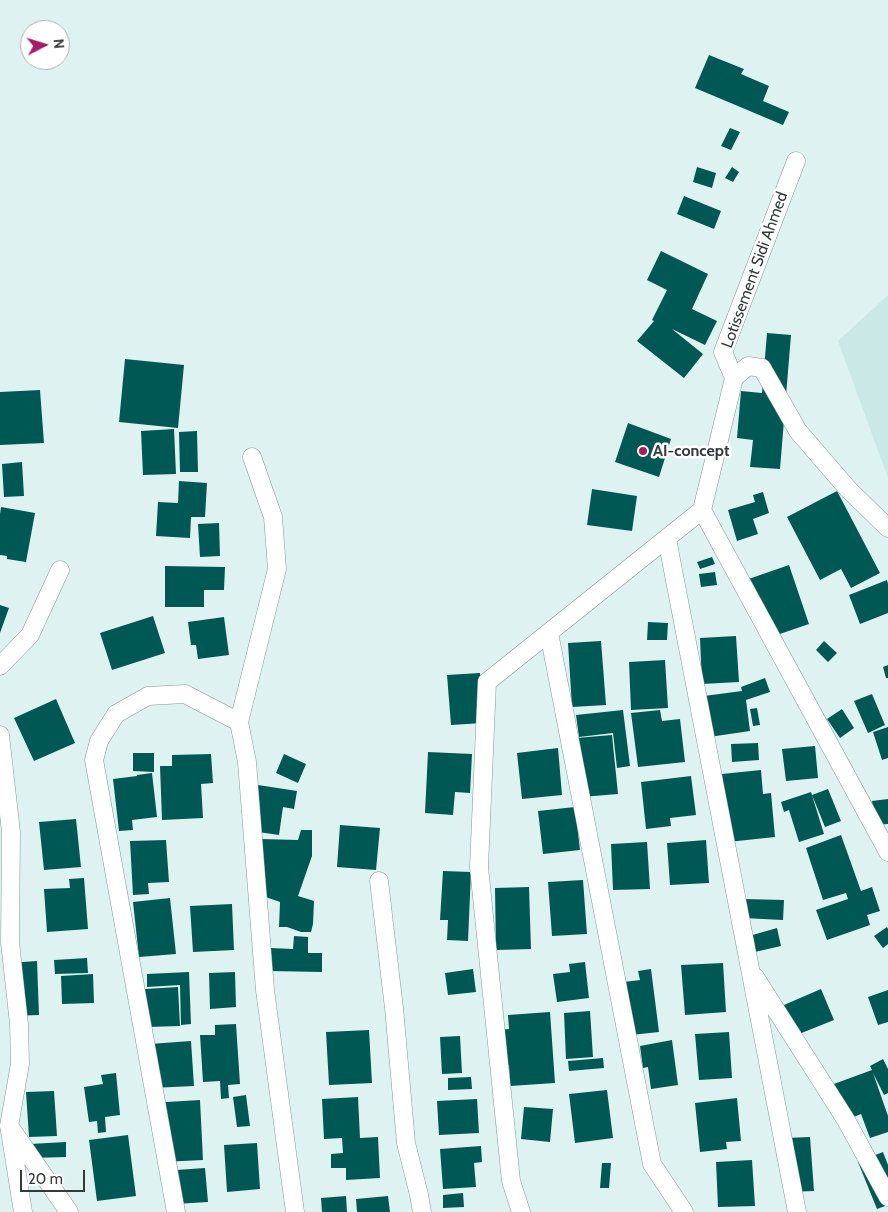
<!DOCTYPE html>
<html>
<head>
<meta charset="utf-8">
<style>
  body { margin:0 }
  #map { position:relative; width:888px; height:1212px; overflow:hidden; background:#def3f1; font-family:Cabin,sans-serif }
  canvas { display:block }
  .north { position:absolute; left:20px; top:20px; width:50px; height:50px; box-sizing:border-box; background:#fff; border:1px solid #adb0b0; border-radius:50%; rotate:85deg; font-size:14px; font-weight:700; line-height:20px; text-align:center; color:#323a3a }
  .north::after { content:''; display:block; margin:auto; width:18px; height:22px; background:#a51c64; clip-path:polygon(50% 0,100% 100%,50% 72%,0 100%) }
  .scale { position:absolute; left:20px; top:1170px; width:65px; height:22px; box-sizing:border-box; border:2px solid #323a3a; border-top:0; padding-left:6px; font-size:15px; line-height:18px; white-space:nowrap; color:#323a3a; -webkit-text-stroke:4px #fff; paint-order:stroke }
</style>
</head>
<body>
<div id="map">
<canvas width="888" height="1212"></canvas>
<div class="north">N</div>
<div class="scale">20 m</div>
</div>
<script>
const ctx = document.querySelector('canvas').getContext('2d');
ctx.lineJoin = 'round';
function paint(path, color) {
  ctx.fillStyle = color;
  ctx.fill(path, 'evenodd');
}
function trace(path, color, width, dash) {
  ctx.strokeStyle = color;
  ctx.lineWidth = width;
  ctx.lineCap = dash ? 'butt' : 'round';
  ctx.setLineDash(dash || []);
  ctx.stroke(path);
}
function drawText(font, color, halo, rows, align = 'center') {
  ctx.font = font + ' Cabin,sans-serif';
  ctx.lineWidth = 5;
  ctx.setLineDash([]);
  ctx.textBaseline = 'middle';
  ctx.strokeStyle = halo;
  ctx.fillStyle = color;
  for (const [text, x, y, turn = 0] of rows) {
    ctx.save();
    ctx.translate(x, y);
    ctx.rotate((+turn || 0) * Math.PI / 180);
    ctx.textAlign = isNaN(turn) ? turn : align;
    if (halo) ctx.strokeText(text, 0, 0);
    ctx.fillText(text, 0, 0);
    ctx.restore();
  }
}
paint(new Path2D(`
  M888 295V478L838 341Z`), '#cae8e5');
paint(new Path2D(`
  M709 55 744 69 741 74 769 86 763 101 789 112 783 125 695 88Z
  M730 128 740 132 731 150 721 146Z
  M697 167 716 173 712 188 693 182Z
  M732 167 739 172 733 182 725 178Z
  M684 196 721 211 714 229 677 214Z
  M661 251 708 274 692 309 717 321 705 345 672 329 703 354 684 378 637 341 654 321 652 320 667 290 647 280Z
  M767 333 791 335 780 469 750 467 753 440 737 438 741 391 762 393Z
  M125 359 184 365 178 428 119 422Z
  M40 390 44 443 0 445V392Z
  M628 423 671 439 659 477 615 462Z
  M174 429 176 474 143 475 141 431Z
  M197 431 198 472H180L179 432Z
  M22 462 24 496 4 497 2 464Z
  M179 481 207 483 205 517H191L190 538 156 536 158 502 178 503Z
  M592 489 637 496 632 531 587 525Z
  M837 491 880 573 851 588 841 569 820 580 787 517Z
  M763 492 769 513 753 519 758 534 737 541 728 510 755 502 753 495Z
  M1 507 35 513 26 562 7 559V556L0 555V514Z
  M219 523 220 556 200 557 198 524Z
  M712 557 715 564 700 569 697 562Z
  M789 565 809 624 771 637 740 582Z
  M165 566 225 567 224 590H204V607H165Z
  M715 572 717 585 701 587 699 574Z
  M887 580 888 584V613L860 624 849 595Z
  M0 605 9 608 0 633Z
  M153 616 165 653 112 670 100 633Z
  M224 617 229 655 198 659 196 645H191L188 622Z
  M648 622 668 623 667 640H647Z
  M736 636 739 682 702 684 700 638Z
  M601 641 606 705 572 707 568 643Z
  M824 641 837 653 828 662 816 650Z
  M665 660 668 708 631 710 629 662Z
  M888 665V678H886L883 667Z
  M480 673 483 723 451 725 447 675Z
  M765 678 770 692 746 700 750 731 709 737 704 696 742 691 741 687Z
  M872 694 885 725 868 733 854 701Z
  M56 699 75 743 34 761 14 718Z
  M757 708 760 725 753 726 750 709Z
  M842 709 854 728 840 738 827 719Z
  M623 710 630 766 617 768 613 733 579 737 576 715Z
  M660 710 662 721 680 719 685 762 638 767 631 713Z
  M888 727V758L882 760 873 732Z
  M612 735 618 794 582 797 576 738Z
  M758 743 759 760 732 762 731 744Z
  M815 746 818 778 786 781 782 749Z
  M558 748 562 795 522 799 517 753Z
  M428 752 472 754 470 793 455 792 453 815 425 813Z
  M133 753H154V772L133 771Z
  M211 754 213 783 201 784 203 818 162 820 160 766H172V755Z
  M284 754 306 764 298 783 276 773Z
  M761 770 763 794 771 793 775 837 728 842 722 774Z
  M152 773 157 817 132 820 133 830 119 831 113 779 137 776V775Z
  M691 776 696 815 670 818 671 826 646 829 641 782Z
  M258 785 297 791 294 809 283 807 279 835 251 831Z
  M828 789 841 821 825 827 812 795Z
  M811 792 824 834 799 842 789 810 784 812 781 802Z
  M888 799V824L875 825 872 801Z
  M575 807 580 850 543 854 538 811Z
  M76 819 81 867 44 870 39 822Z
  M340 825 380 828 376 870 337 867Z
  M301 830H312V856L298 896 314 901 313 924 311 932H301L287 927H279L280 902 260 895 261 839 298 840Z
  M841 835 861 891 872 887 880 911 867 915 870 925 827 940 816 910 848 899 846 893 823 900 806 848Z
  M166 840 169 882 148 883 149 894 133 895 130 841Z
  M706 840 709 883 670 885 667 843Z
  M647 842 650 889 613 890 611 844Z
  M443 871 471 872 468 941 447 940 448 920H440Z
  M84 878 88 929 47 932 44 889 70 888 69 879Z
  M583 880 587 934 552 936 548 882Z
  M529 887 531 949 496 950 495 888Z
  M170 898 176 954 139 957 133 902Z
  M744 899 784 900 783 920 743 918Z
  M232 904 234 950 193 952 190 906Z
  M887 927 888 929V944L883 948 874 936Z
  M777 928 781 946 746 954 742 938Z
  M294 936 308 937V953H322V972L269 971 270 948 293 949Z
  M87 958 88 973 55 974 54 960Z
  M37 961 39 1015 10 1016 8 963Z
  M585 962 589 998 557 1002 553 974 570 972 569 964Z
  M723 963 726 1012 685 1015 681 965Z
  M473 969 476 992 448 995 445 973Z
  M651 969 659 1032 631 1035 624 982 640 980 638 971Z
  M189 972 191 1024 181 1025 180 985 147 987V974Z
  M235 972 236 1007 210 1009 209 973Z
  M93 974 94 1003 62 1004 61 976Z
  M178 987 180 1026 147 1027 145 989Z
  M821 989 834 1020 789 1038 777 1008Z
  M888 990V1022L878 1025 868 997Z
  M590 1011 593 1057 566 1059 564 1013Z
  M550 1012 555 1083 510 1086 509 1065 499 1066 496 1030 509 1029 508 1015Z
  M236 1024 240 1084 228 1085 229 1098 221 1099 220 1081 203 1082 200 1035H215V1025Z
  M369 1030 372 1083 329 1085 326 1032Z
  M729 1032 732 1078 699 1080 695 1034Z
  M460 1036 462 1073 442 1074 440 1037Z
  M672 1040 678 1085 651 1089 648 1067 643 1068 640 1046Z
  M191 1041 194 1086 152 1088 150 1044Z
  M603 1058 604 1068 569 1071 568 1061Z
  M883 1059 888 1069V1093L884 1095 873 1073 888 1116V1132L870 1138 861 1114 844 1121 831 1085 872 1070 870 1066Z
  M116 1073 120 1115 105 1117 106 1132 98 1133 97 1121 89 1122 84 1087 103 1084 101 1075Z
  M471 1077 472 1089 448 1090V1078Z
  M607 1090 613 1138 575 1143 569 1094Z
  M54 1091 57 1136 29 1137 26 1092Z
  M246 1095 250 1126 237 1127 233 1097Z
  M358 1097 360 1138 378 1137 380 1178 346 1180V1168H331V1154L343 1153 342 1138 324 1139 322 1099Z
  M737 1098 741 1141 726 1142 727 1149 700 1152 695 1103Z
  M477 1099 479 1133 439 1135 437 1101Z
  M200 1100 203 1160 161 1162 150 1103Z
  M524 1107 553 1109 550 1142 521 1139Z
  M128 1135 136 1196 97 1201 89 1140Z
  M810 1137 814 1191 788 1192 785 1138Z
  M66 1142V1157L31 1158 30 1144Z
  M257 1143 260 1189 227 1192 224 1145Z
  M481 1146 482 1162 474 1163 476 1187 443 1189 440 1149Z
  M883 1152 888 1165V1205L877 1209 858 1162Z
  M752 1160 755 1206 718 1207 716 1162Z
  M602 1163H611L609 1188H600Z
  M205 1168 208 1202 175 1204 162 1171Z
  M463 1193 464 1207 443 1208V1195Z
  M346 1196 347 1212H322L321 1198Z
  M388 1196 390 1212H357L356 1199Z`), '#005854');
const minor = new Path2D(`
  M734 378 723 352 796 161
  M702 510 888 852
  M667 539 797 1212
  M549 633 652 1164 684 1212
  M0 666 30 635 60 570
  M239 722 277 569 273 517 252 457
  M0 735 11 832 10 942 19 1024 20 1064 9 1126 69 1212
  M379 881 394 1008 406 1143 419 1195 422 1212
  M755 977 846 1120 888 1197
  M10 1131 23 1212
  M176 1212 94 760 99 741 116 714 148 696 185 694 239 722 247 762 265 990 295 1212
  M521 1212 511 1181 479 867 487 682 702 510 734 378 748 366 762 368 798 431 848 489 888 528`);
trace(minor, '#839795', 19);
trace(minor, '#fff', 18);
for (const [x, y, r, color] of [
  [643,451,5,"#a51c64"]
]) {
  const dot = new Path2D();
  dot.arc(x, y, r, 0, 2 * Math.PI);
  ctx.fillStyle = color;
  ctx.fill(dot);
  trace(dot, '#fff', 2);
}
drawText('16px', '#323a3a', '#fff', [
  ["Lotissement Sidi Ahmed",755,270,-70]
]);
drawText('bold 16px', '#323a3a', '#fff', [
  ["AI-concept",653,451]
], 'left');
</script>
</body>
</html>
